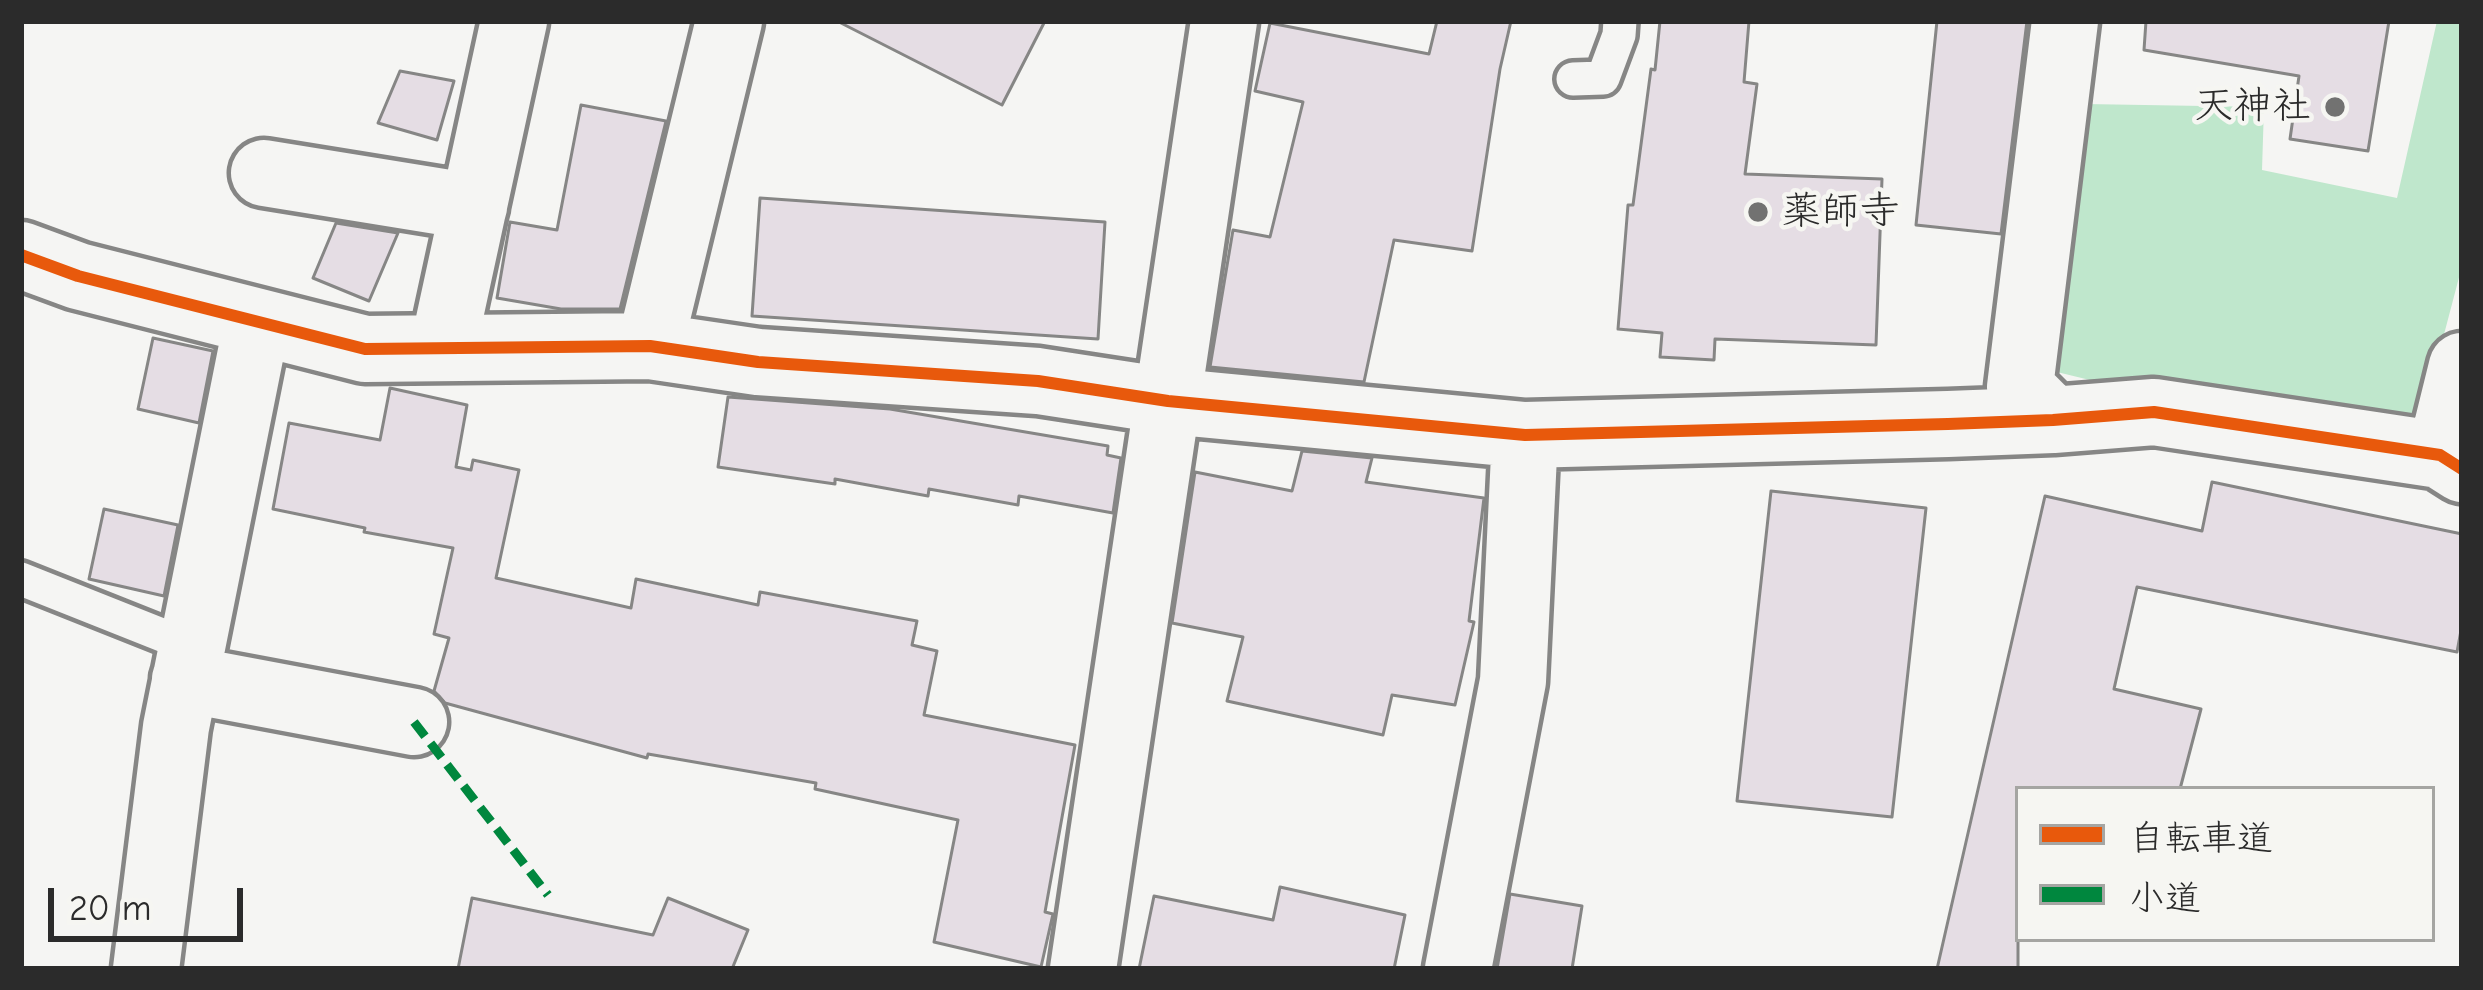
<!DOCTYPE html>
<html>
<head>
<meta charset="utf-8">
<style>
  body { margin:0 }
  #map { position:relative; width:2483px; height:990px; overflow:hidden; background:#f5f5f3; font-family:"Comic Neue","Klee One",sans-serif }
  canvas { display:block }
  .frame { position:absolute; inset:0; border:24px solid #2b2b2b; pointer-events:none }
  .legend { position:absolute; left:2015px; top:786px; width:420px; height:156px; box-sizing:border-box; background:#f6f6f2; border:3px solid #a5a5a2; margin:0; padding:15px 21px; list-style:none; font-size:36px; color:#2b2b2b }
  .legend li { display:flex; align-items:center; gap:24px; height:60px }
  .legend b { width:60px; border:3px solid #a5a5a2 }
  .scale { position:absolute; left:48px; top:888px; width:195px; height:54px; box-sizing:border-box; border:6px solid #2b2b2b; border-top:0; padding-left:15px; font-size:36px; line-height:42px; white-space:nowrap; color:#2b2b2b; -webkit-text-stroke:9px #f6f6f2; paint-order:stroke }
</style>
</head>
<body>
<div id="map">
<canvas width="2483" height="990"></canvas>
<div class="frame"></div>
<ul class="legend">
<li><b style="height:15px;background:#e8590c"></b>自転車道</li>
<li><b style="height:15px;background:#00873e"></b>小道</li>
</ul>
<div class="scale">20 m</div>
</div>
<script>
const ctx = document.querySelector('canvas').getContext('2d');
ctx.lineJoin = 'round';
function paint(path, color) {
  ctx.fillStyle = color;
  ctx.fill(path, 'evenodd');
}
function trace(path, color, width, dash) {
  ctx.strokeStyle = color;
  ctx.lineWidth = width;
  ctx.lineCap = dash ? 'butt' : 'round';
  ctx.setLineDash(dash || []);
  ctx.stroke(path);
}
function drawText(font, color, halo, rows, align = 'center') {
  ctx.font = font + ' "Comic Neue","Klee One",sans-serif';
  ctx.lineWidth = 9;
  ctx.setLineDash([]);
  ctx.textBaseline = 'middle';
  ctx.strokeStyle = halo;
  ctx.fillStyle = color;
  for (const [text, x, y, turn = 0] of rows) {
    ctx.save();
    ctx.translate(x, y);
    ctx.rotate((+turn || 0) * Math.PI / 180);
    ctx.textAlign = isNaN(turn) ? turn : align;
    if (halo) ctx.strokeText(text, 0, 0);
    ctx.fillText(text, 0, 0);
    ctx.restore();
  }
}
paint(new Path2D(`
  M2437 21H2462V266L2417 437 2139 392 2057 372 2085 104 2264 107 2262 170 2397 198Z`), '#bfe7cc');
const building = new Path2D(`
  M837 21H1045L1002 105Z
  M1437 21H1511L1500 69 1472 251 1394 240 1364 382 1210 367 1233 230 1270 237 1303 102 1255 91 1270 23 1429 54Z
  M1660 21H1749L1744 82 1757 84 1745 174 1882 179 1876 345 1715 339 1714 360 1660 357 1662 333 1618 329 1628 205H1633L1651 69 1655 70Z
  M1937 21H2027L2001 234 1916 225Z
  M2146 21H2389L2368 151 2290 139 2299 76 2144 50Z
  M400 71 454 81 437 140 378 123Z
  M581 105 666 121 620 309H561L497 298 510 222 557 230Z
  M760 198 1105 222 1098 339 752 316Z
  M336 223 398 233 369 301 313 278Z
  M153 338 213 351 199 423 138 409Z
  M390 388 467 405 456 467 471 470 473 460 519 470 496 578 631 608 636 579 758 605 760 592 917 621 912 645 937 651 924 715 1075 745 1045 912 1053 914 1041 967 934 942 958 820 815 789 816 783 648 754 647 758 445 703 434 691 449 638 434 634 453 548 364 532 365 528 273 509 289 423 380 440Z
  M728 397 890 409 1108 446 1107 455 1121 458 1113 513 1019 496 1018 505 929 489 928 496 835 479V484L718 467Z
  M1302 451 1372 458 1366 482 1484 498 1469 621 1474 622 1455 705 1392 695 1383 735 1227 701 1243 637 1172 623 1195 472 1292 491Z
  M2212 482 2462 534V625L2457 652 2137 587 2114 689 2201 709 2180 789H2018V969H1937L2045 496 2202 531Z
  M1771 491 1926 508 1892 817 1737 801Z
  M104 509 178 525 164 596 89 579Z
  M1280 887 1405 915 1394 969H1139L1154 896 1273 920Z
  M1510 894 1582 906 1572 969H1497Z
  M472 898 653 935 668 898 748 930 732 969H458Z`);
paint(building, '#e5dde4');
trace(building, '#868685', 3);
const service = new Path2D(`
  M1573 79 1603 78 1619 35 1620 21
  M21 579 192 647`);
const minor = new Path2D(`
  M264 173 474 207
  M21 255 78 276 365 349 650 346 758 362 1038 381 1168 401 1525 435 1948 424 2053 420 2154 412 2440 455 2462 469
  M650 346 729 21
  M443 348 514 21
  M2053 420 2020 387 2065 21
  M2440 455 2462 366
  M185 679 414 722
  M146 969 176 727 257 322
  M1083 969 1224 21
  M1458 969 1513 681 1525 435`);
trace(service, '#868685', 42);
trace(minor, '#868685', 75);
trace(service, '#f5f5f3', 33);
trace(minor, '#f5f5f3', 66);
trace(new Path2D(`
  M414 722 548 895`), '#00873e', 9, [18, 9]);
trace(new Path2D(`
  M21 255 78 276 365 349 650 346 758 362 1038 381 1168 401 1525 435 1948 424 2053 420 2154 412 2440 455 2462 469`), '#e8590c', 12);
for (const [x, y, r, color] of [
  [2335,107,12,"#727271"],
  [1758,212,12,"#727271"]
]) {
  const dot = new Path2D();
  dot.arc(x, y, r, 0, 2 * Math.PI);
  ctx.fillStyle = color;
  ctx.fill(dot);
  trace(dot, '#f6f6f2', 4.5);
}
drawText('39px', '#2b2b2b', '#f6f6f2', [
  ["天神社",2311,107],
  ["薬師寺",1782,212,"left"]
], 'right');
</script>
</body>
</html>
